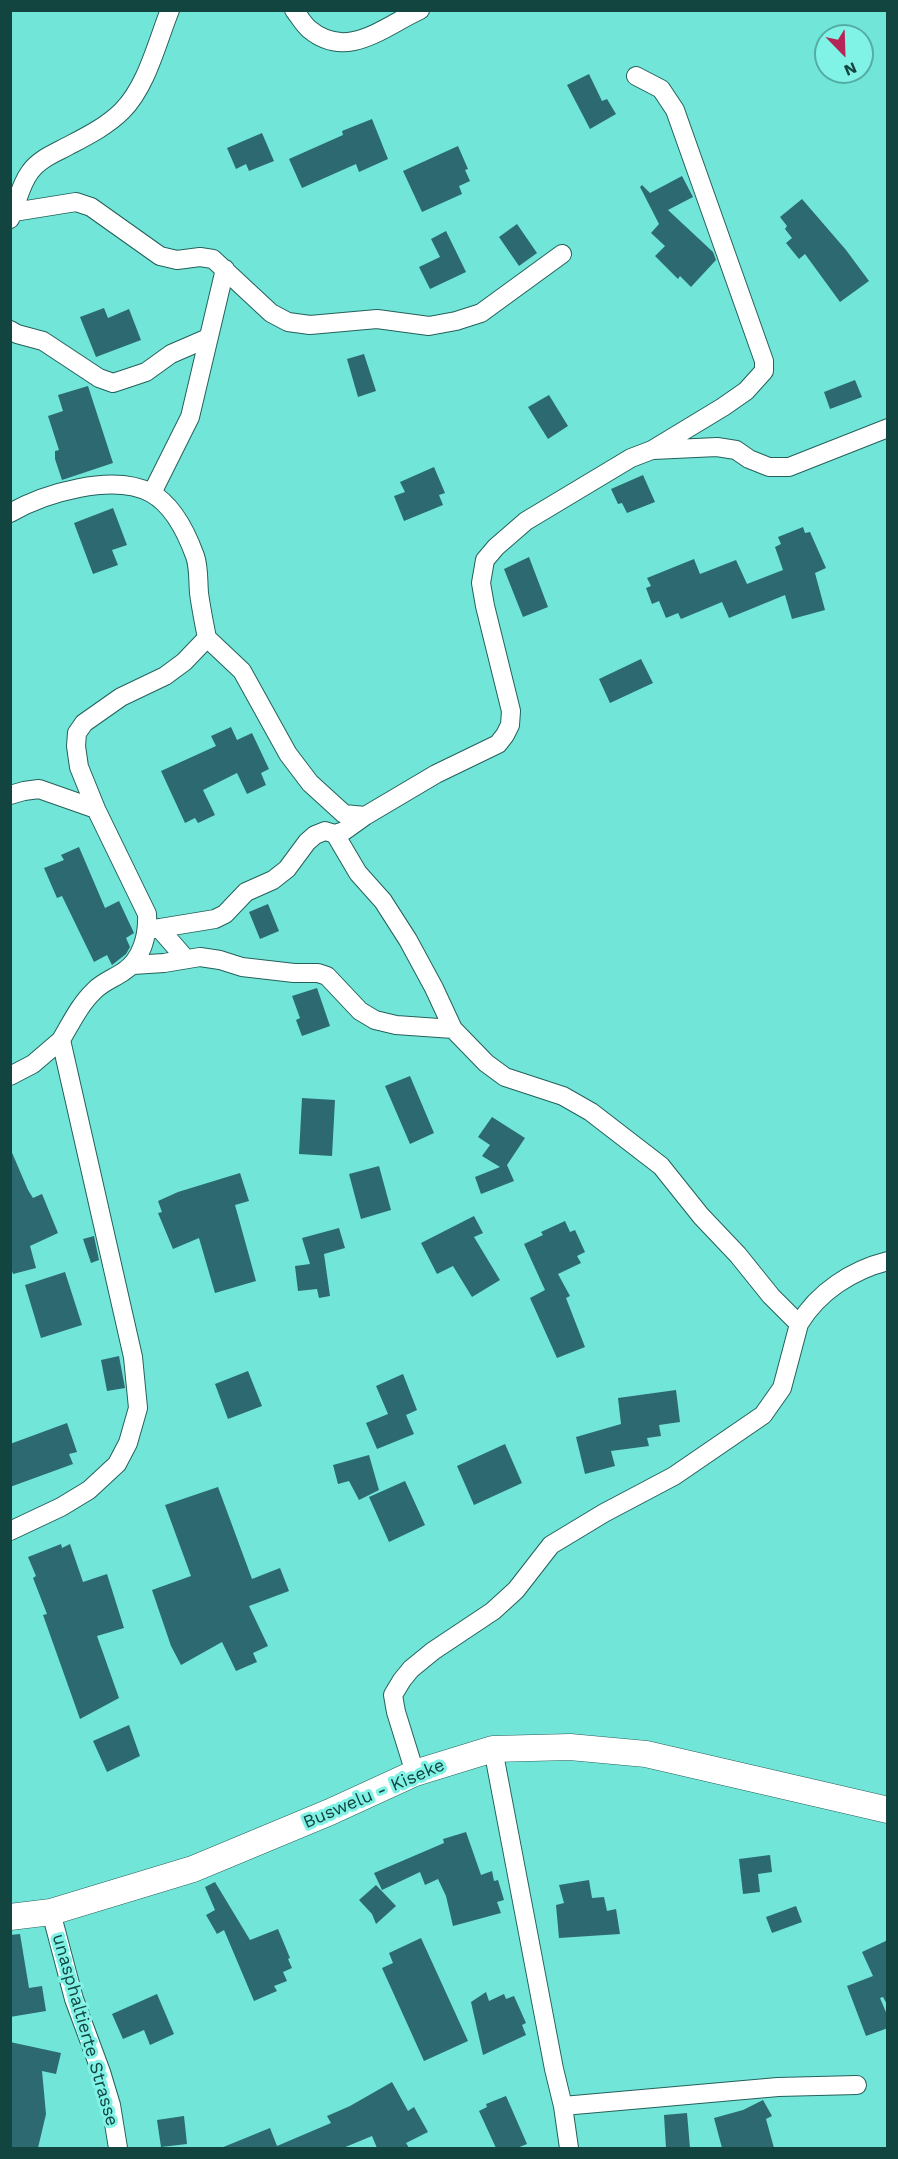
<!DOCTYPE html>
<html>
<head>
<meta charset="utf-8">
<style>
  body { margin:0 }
  #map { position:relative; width:898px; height:2159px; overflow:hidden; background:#72e5d9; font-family:"Work Sans",sans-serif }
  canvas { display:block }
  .frame { position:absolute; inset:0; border:12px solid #134540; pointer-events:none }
  .north { position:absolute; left:814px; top:24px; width:60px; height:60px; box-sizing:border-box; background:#80f2e6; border:2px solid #54ada4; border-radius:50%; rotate:157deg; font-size:16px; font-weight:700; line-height:24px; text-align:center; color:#134540 }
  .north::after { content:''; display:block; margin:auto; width:21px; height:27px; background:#b52657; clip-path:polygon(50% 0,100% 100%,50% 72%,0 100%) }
</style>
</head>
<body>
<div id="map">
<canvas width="898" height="2159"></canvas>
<div class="frame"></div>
<div class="north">N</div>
</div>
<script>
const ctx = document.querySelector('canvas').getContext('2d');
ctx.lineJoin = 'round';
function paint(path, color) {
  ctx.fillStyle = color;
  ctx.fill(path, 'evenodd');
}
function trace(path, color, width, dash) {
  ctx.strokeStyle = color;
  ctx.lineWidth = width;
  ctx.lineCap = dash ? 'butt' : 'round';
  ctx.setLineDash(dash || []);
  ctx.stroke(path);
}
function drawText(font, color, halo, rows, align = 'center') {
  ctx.font = font + ' "Work Sans",sans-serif';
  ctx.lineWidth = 6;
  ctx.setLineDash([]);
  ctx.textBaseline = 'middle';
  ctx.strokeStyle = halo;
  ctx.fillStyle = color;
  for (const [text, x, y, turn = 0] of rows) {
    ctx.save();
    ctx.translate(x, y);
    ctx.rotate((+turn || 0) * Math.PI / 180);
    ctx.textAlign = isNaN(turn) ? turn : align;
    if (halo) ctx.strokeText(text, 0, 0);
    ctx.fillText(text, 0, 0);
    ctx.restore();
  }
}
paint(new Path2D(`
  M589 74 602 101 607 99 616 114 590 129 567 85Z
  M372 119 388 159 359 172 356 164 302 188 289 159 343 135 342 131Z
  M262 133 274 161 249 171 246 164 236 169 227 148Z
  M458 146 468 169 465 170 470 181 459 186 462 194 422 212 403 171Z
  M682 176 693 197 668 210 713 252 716 260 691 287 680 276 678 279 655 256 665 246 651 233 659 224 640 187 642 185 650 193Z
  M802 199 846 250 869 281 840 302 805 254 799 259 786 243 792 238 785 229 787 226 780 217Z
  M517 224 537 253 519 266 499 237Z
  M446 231 466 272 430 289 419 267 440 257 431 239Z
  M104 308 108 318 129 309 141 340 96 357 80 317Z
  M364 354 376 391 358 397 347 359Z
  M855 380 862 397 830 409 824 392Z
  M88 386 113 463 62 480 55 459V451L59 450 48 416 63 411 58 395Z
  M549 395 568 426 548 439 528 407Z
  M434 467 445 493 439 495 443 505 404 521 394 496 405 492 400 482Z
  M643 475 655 502 627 513 622 503 618 504 611 489Z
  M113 508 127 545 112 550 118 565 93 574 74 523Z
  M803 527 805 533 810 532 826 568 815 573 825 610 792 619 785 595 729 618 722 602 681 619 678 613 666 618 659 601 652 604 646 588 651 586 647 578 694 559 700 574 736 560 747 584 783 570 775 547 781 544 778 537Z
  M529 557 548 607 523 617 504 569Z
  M641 659 653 683 610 703 599 679Z
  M231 727 237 740 252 733 269 769 261 773 266 785 247 794 237 773 203 790 215 815 198 823 195 818 185 823 161 771 216 746 211 736Z
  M79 847 105 908 119 901 134 933 126 938 130 947 126 954 112 965 107 955 94 962 62 896 57 898 44 868 64 860 61 855Z
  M268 904 279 931 260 939 249 912Z
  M317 988 330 1026 302 1036 296 1020 300 1018 292 996Z
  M410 1076 434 1133 410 1144 385 1086Z
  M302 1098 335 1100 332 1156 299 1154Z
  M492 1117 525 1138 507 1165 514 1181 481 1194 475 1177 500 1167 482 1156 490 1145 478 1137Z
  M10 1148 28 1190 33 1198 42 1194 58 1233 30 1246 36 1268 13 1274 10 1265Z
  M379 1166 391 1210 361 1219 349 1174Z
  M240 1173 249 1201 235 1205 256 1281 215 1293 199 1238 173 1249 158 1213 162 1212 158 1201 178 1192Z
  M474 1216 483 1233 474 1237 500 1280 472 1297 453 1266 437 1274 421 1243Z
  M565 1221 570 1232 575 1230 585 1252 577 1256 581 1263 558 1274 570 1296 566 1298 585 1347 557 1358 530 1298 545 1290 524 1244 543 1235 541 1232Z
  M339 1228 345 1248 324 1254 330 1296 319 1298 317 1289 298 1291 295 1266 310 1264 302 1238Z
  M94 1236 99 1260 91 1263 83 1239Z
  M65 1272 82 1325 41 1338 25 1285Z
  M119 1356 125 1388 107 1391 101 1360Z
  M248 1371 262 1406 228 1419 215 1384Z
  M403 1374 417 1410 406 1415 414 1434 377 1449 366 1423 388 1414 376 1386Z
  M676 1390 680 1422 659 1425 661 1436 647 1438 649 1446 611 1451 615 1466 585 1474 576 1437 621 1424 618 1398Z
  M67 1423 77 1452 69 1454 73 1464 10 1487V1444Z
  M505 1444 522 1483 474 1505 457 1466Z
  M369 1455 379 1490 359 1500 349 1481 338 1484 333 1465Z
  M405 1481 425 1525 389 1542 369 1497Z
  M218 1487 252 1579 280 1568 289 1591 249 1606 268 1646 253 1653 257 1662 236 1671 222 1642 181 1665 171 1646 152 1590 191 1576 165 1505Z
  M61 1544 62 1548 70 1544 83 1582 107 1574 124 1628 97 1636 119 1698 80 1719 43 1615 47 1614 33 1578 36 1576 28 1557Z
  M129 1725 140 1756 107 1772 93 1741Z
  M466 1832 481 1875 492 1871 494 1881 498 1880 504 1900 497 1902 501 1913 453 1926 446 1896 438 1879 425 1885 420 1872 382 1890 374 1873 444 1843 443 1839Z
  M770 1855 772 1872 758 1874 760 1892 743 1894 739 1859Z
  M589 1880 592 1898 604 1897 607 1911 616 1909 620 1934 559 1938 556 1905 564 1903 559 1885Z
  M215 1882 250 1940 278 1929 290 1958 288 1959 292 1968 283 1972 287 1981 274 1986 277 1991 254 2001 224 1930 217 1934 206 1915 215 1910 205 1887Z
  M376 1885 396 1906 376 1924 372 1914 359 1900Z
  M796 1906 802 1922 772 1933 766 1917Z
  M20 1934 29 1988 42 1986 46 2011 10 2017V1935Z
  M421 1938 468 2041 424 2061 382 1968 393 1963 389 1953Z
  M888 1940V2006L883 1997 880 1998 888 2017V2028L866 2036 847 1986 873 1976 862 1952Z
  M486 1992 489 2001 504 1994 506 1999 514 1996 526 2023 522 2025 526 2035 483 2055 471 2002Z
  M157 1994 174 2034 150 2045 144 2030 123 2039 112 2014Z
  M10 2042 61 2053 56 2074 42 2071 46 2114 38 2148H10Z
  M392 2082 408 2111 414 2107 428 2132 406 2143 409 2148H377L372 2136 343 2148H221L270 2128 277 2146 331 2123 327 2116 350 2106Z
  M506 2096 527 2144 517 2148H496L479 2111 487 2107 486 2104Z
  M763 2100 772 2116 766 2119 774 2148H722L714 2118 743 2110Z
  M687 2113 690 2148H666L664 2115Z
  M184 2116 187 2144 161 2147 157 2120Z`), '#2c6971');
const minor = new Path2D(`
  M294 10C299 16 303 24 309 29 347 61 383 27 420 10
  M14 212 76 202 91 207 160 256 177 260 200 257 213 259 271 313 288 322 310 325 377 319 429 326 456 321 481 313 562 254
  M10 219C17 204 20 185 30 172 39 159 55 153 68 146 87 136 107 126 122 111 147 86 157 42 170 10
  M10 330 17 334 43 341 99 378 113 383 146 372 171 354 208 338
  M653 450 717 447 736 450 749 459 769 467H789L888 428
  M152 493 190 417 225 269
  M10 513C45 493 113 473 151 493 173 505 187 534 195 556 199 567 198 581 199 593 201 608 204 623 207 638L184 662 165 676 121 697 84 723 77 733 76 746 79 767 96 809 147 914C148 935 142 960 123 972 114 978 103 982 95 990 80 1004 71 1023 61 1040L133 1357 138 1408 128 1443 117 1464 89 1490 61 1507 10 1531
  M207 638 242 671 288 754 310 783 344 814 365 816
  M10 795 24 791 39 789 96 809
  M335 834 358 873 383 901 408 940 434 988 453 1029
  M159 928 186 959
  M148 930 215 919 225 914 246 892 273 880 287 869 307 842 315 835 325 831 335 834 344 831 365 816 436 774 498 744 505 735 510 725 511 711 485 606 481 583 485 560 496 547 526 521 631 458 652 450 723 407 746 391 764 371V361L675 110 661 89 636 76
  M133 965 164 963 200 957 220 960 242 967 294 973H318L327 976 360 1011 375 1020 396 1025 453 1029 486 1063 505 1077 563 1096 591 1112 661 1166 701 1216 738 1255 771 1296 799 1324
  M10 1076 33 1064 61 1040
  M493 1749 554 2069 563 2106 569 2148
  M415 1773 396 1712 393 1695 402 1680 411 1669 433 1651 493 1611 516 1590 551 1545 604 1513 674 1476 763 1415 782 1388 799 1324C818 1292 852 1270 888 1261
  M51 1912 74 1999 101 2072 111 2105 118 2148
  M563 2106 778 2087 857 2085`);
const secondary = new Path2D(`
  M10 1917 51 1912 193 1869 330 1812 415 1773 493 1749 570 1747 646 1754 888 1810`);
trace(minor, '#24615b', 20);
trace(secondary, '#24615b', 27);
trace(minor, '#fff', 18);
trace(secondary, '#fff', 26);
drawText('18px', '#134540', '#80f2e6', [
  ["Buswelu - Kiseke",374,1794,-23],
  ["unasphaltierte Strasse",85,2030,74]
]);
</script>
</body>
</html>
